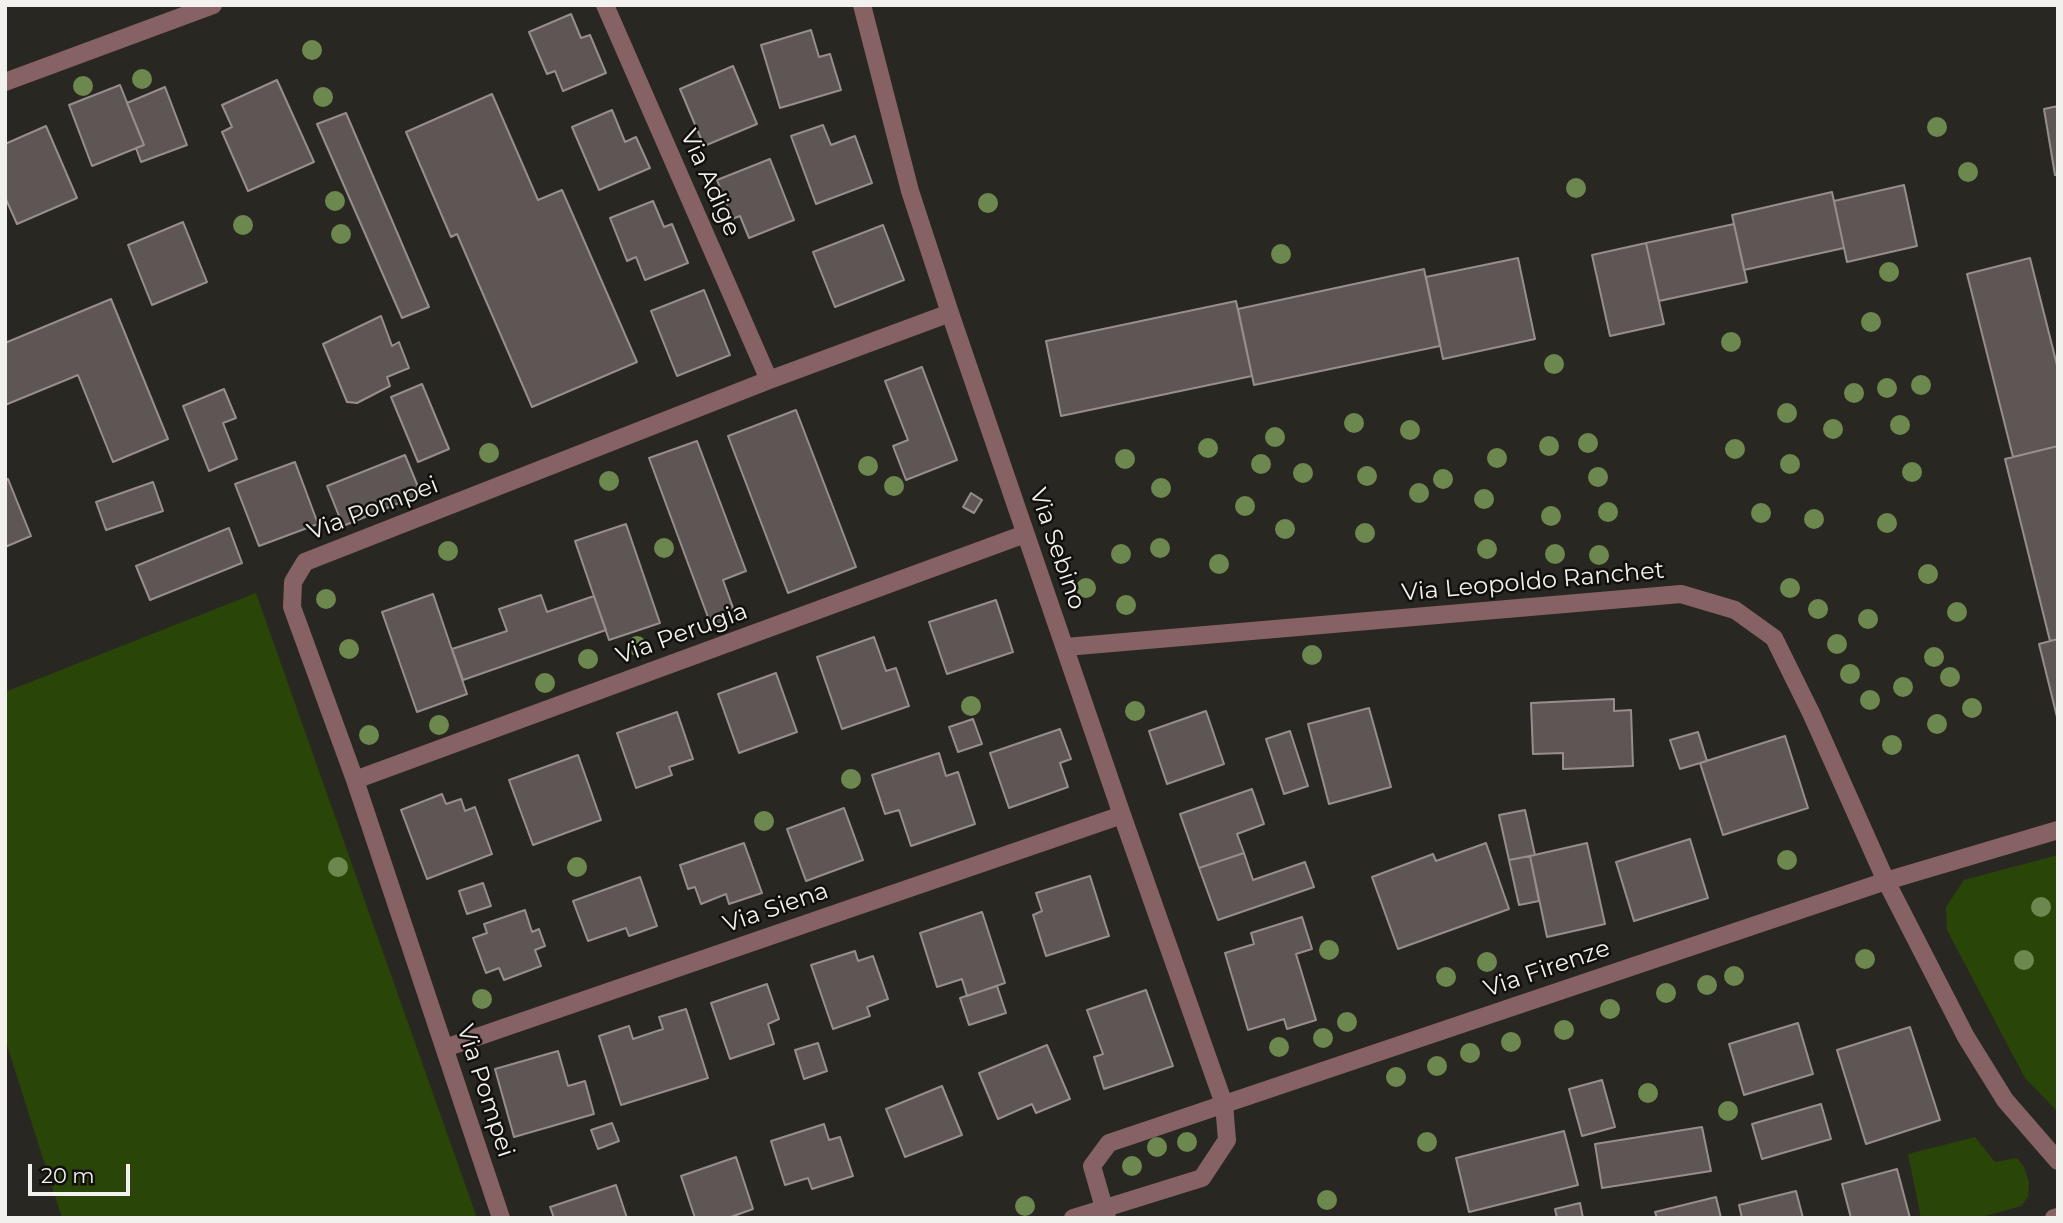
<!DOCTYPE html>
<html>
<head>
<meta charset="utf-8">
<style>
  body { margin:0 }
  #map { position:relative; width:2063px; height:1223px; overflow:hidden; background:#292721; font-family:Montserrat,sans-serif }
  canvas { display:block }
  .frame { position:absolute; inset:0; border:7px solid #f2f1ed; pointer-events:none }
  .scale { position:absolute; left:28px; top:1164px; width:102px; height:32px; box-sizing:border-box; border:4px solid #f2f1ed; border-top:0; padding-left:9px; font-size:21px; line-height:24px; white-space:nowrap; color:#f2f1ed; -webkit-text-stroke:5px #11100d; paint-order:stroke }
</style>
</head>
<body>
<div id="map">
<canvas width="2063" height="1223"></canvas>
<div class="frame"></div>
<div class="scale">20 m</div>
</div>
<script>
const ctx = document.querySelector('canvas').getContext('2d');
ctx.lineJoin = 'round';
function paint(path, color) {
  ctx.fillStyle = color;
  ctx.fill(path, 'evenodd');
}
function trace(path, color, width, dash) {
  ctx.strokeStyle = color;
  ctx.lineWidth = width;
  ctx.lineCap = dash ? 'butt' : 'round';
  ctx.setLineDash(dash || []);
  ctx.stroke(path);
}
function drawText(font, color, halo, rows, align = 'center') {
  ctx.font = font + ' Montserrat,sans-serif';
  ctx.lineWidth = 5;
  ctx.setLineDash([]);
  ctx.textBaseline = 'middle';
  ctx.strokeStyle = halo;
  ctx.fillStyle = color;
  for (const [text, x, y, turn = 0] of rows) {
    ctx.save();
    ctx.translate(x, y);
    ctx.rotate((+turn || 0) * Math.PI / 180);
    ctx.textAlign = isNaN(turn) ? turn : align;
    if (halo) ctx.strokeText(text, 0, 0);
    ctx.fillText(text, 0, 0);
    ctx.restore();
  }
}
paint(new Path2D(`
  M256 593 477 1218H62L5 1039V692Z
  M2058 855V1112L2025 1078 1947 930 1946 907 1964 880Z
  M1975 1137 1995 1162 2017 1158 2024 1167 2029 1182 2028 1197 2021 1206 1978 1218H1921L1908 1154Z`), '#294608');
const building = new Path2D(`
  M571 14 581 38 590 35 606 73 563 91 555 71 547 74 529 32Z
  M811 30 819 57 830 54 841 90 780 108 761 45Z
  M733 66 757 124 704 146 680 89Z
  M277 80 314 162 248 191 222 132 232 127 222 105Z
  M120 85 144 145 92 166 69 105Z
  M165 87 187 145 141 162 136 148 144 145 127 103Z
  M492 94 538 200 562 190 637 362 532 407 457 234 451 237 406 132Z
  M2058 106V175H2055L2044 109Z
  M612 110 625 142 636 137 650 168 599 190 572 127Z
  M346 113 429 307 402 318 317 124Z
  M823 125 831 145 855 136 872 183 816 204 791 136Z
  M46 126 77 198 17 224 5 197V144Z
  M770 159 794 220 749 238 740 216 732 219 717 180Z
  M1904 185 1917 246 1847 262 1834 201Z
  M1832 192 1844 248 1744 270 1732 215Z
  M653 201 664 227 672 224 688 263 645 280 636 257 627 261 610 218Z
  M183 222 207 282 152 305 128 245Z
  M1734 224 1747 282 1659 301 1646 243Z
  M883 225 904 280 835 307 813 252Z
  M1646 243 1664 324 1610 336 1592 255Z
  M1518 258 1535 339 1443 359 1426 277Z
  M2030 258 2058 369V446L2013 457 1967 274Z
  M1424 269 1440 346 1254 385 1238 309Z
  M704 290 730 355 677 376 651 311Z
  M111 299 168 439 113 462 78 375 5 405V343Z
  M1236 301 1252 376 1061 416 1046 341Z
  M381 316 392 346 399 342 409 368 387 377 390 386 357 403 347 402 323 344Z
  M922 367 957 460 906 480 893 446 908 440 885 381Z
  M422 384 449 449 418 462 391 397Z
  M224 389 236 418 223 423 237 459 209 471 183 406Z
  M796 410 856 567 788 593 728 436Z
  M697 441 746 571 723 580 737 619 712 628 649 458Z
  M2058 446V639L2050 641 2005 459Z
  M405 455 421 494 343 526 327 486Z
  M295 462 318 524 259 546 235 484Z
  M8 479 31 536 5 547V480Z
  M153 482 163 511 106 530 96 502Z
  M971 493 982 500 974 513 963 507Z
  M626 524 660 623 609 640 575 541Z
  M229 528 242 563 150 600 136 566Z
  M433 594 467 694 417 712 382 612Z
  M541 595 547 612 594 596 606 630 463 680 452 649 507 631 499 609Z
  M996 600 1013 652 947 674 929 622Z
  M874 637 886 671 896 668 909 706 842 729 817 657Z
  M2058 639V721L2039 644Z
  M776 673 797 732 739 753 718 694Z
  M1614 699V711L1631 710 1633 766 1563 769V753L1533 754 1531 703Z
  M1369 708 1391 787 1329 804 1308 724Z
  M1206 711 1224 764 1167 784 1149 731Z
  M677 712 693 759 669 767 672 775 636 788 617 733Z
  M973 719 982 744 958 752 949 727Z
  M1060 729 1071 759 1060 763 1068 787 1009 808 990 753Z
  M1290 731 1308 786 1284 794 1266 739Z
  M1698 732 1707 761 1680 769 1670 740Z
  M1785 736 1808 808 1723 835 1700 763Z
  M939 753 946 776 958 772 975 824 911 846 899 810 885 814 872 775Z
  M578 755 601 820 533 845 509 780Z
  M1252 789 1264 824 1237 834 1244 853 1199 868 1180 814Z
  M442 794 446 804 461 799 465 811 475 807 492 854 427 879 401 810Z
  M844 808 863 860 806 881 787 829Z
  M1525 810 1535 855 1509 860 1499 815Z
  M1690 839 1708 898 1634 921 1616 862Z
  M744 843 762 893 729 904 726 894 701 904 695 887 688 889 680 865Z
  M1486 843 1509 909 1398 949 1372 877 1433 854 1436 861Z
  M1587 843 1605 924 1547 937 1530 856Z
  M1244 853 1253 880 1305 862 1314 887 1218 920 1199 868Z
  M1530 856 1539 901 1519 905 1509 860Z
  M1090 876 1109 936 1046 956 1033 915 1042 911 1036 893Z
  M640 877 657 926 629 936 626 928 588 941 573 901Z
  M483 883 491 906 467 914 459 891Z
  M525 910 532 932 539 929 545 946 535 950 541 966 504 980 499 968 486 973 473 938 487 933 484 924Z
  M982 912 1005 983 967 996 962 979 937 987 920 933Z
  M1302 917 1312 949 1296 954 1316 1020 1287 1029 1284 1019 1248 1030 1225 953 1254 944 1251 933Z
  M855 951 858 961 873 956 888 999 867 1007 870 1016 833 1029 811 965Z
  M767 984 779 1019 768 1024 774 1044 730 1059 711 1003Z
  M997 986 1006 1013 969 1025 960 998Z
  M1146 990 1173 1066 1104 1089 1094 1057 1103 1054 1087 1010Z
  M686 1009 708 1078 621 1105 599 1036 629 1026 633 1039 663 1029 659 1017Z
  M1798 1023 1813 1074 1744 1095 1729 1044Z
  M1910 1027 1940 1120 1866 1144 1837 1050Z
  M818 1043 827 1071 804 1079 795 1050Z
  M1047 1045 1070 1099 1036 1113 1032 1104 998 1119 979 1073Z
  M558 1051 568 1086 585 1081 594 1114 514 1137 495 1069Z
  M1602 1080 1615 1127 1582 1136 1569 1089Z
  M942 1086 962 1135 905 1157 886 1109Z
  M1821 1104 1831 1139 1762 1159 1752 1124Z
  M612 1123 619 1141 598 1149 591 1130Z
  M824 1124 829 1140 840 1137 853 1176 812 1189 808 1178 785 1185 771 1141Z
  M1702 1127 1711 1171 1602 1188 1595 1144Z
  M1564 1131 1578 1185 1469 1212 1456 1158Z
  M736 1157 753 1209 728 1218H695L681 1176Z
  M1897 1169 1910 1218H1851L1842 1184Z
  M616 1185 627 1218H554L550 1207Z
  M1796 1191 1803 1218H1742L1739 1205Z
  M1716 1197 1721 1218H1657L1655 1212Z
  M1580 1203 1583 1218H1557L1555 1209Z`);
paint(building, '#5e5654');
trace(building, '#978e8c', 2);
trace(new Path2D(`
  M605 5 769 380
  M862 5 910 191 950 313 1122 815 1224 1104 1227 1140 1202 1178 1073 1218
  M5 82 213 5
  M1066 647 1681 594 1735 610 1774 638 1812 715 1886 881 1966 1037 2005 1100 2058 1161
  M355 780 1025 534
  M445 1048 1122 815
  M501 1218 355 780 292 607 293 582 305 562 769 380 950 313
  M1107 1218 1092 1166 1109 1143 1886 881 2058 830
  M2054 1218 2058 1217`), '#876264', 18);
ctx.fillStyle = '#6c884f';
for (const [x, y] of [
  [312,50],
  [142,79],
  [83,86],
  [323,97],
  [1937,127],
  [1968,172],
  [1576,188],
  [335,201],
  [988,203],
  [243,225],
  [341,234],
  [1281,254],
  [1889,272],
  [1871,322],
  [1731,342],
  [1554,364],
  [1921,385],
  [1887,388],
  [1854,393],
  [1787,413],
  [1354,423],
  [1900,425],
  [1833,429],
  [1410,430],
  [1275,437],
  [1588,443],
  [1549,446],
  [1208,448],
  [1735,449],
  [489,453],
  [1497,458],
  [1125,459],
  [1261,464],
  [1790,464],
  [868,466],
  [1912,472],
  [1303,473],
  [1367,476],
  [1598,477],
  [1443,479],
  [609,481],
  [894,486],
  [1161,488],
  [1419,493],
  [1484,499],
  [1245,506],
  [1608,512],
  [1761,513],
  [1551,516],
  [1814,519],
  [1887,523],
  [1285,529],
  [1365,533],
  [664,548],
  [1160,548],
  [1487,549],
  [448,551],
  [1121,554],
  [1555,554],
  [1599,555],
  [1219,564],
  [1928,574],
  [1086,588],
  [1790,588],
  [326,599],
  [1126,605],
  [1818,609],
  [1957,612],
  [1868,619],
  [1837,644],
  [637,646],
  [349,649],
  [1312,655],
  [1934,657],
  [588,659],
  [1850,674],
  [1950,677],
  [545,683],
  [1903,687],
  [1870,700],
  [971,706],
  [1972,708],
  [1135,711],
  [1937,724],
  [439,725],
  [369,735],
  [1892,745],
  [851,779],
  [764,821],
  [1787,860],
  [338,867],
  [577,867],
  [2041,907],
  [1329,950],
  [1865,959],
  [2024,960],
  [1487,962],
  [1734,976],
  [1446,977],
  [1707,985],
  [1666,993],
  [482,999],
  [1610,1009],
  [1347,1022],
  [1564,1030],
  [1323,1038],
  [1511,1042],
  [1279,1047],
  [1470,1053],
  [1437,1066],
  [1396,1077],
  [1648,1093],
  [1728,1111],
  [1187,1142],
  [1427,1142],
  [1157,1147],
  [1132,1166],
  [1327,1200],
  [1025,1206]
]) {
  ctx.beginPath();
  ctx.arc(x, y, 10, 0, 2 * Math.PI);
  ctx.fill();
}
drawText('24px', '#f2f1ed', '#11100d', [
  ["Via Adige",710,183,66],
  ["Via Pompei",373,509,-21],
  ["Via Sebino",1057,549,71],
  ["Via Leopoldo Ranchet",1533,582,-5],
  ["Via Perugia",682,634,-20],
  ["Via Siena",776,908,-19],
  ["Via Firenze",1547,969,-19],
  ["Via Pompei",485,1091,72]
]);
</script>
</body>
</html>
